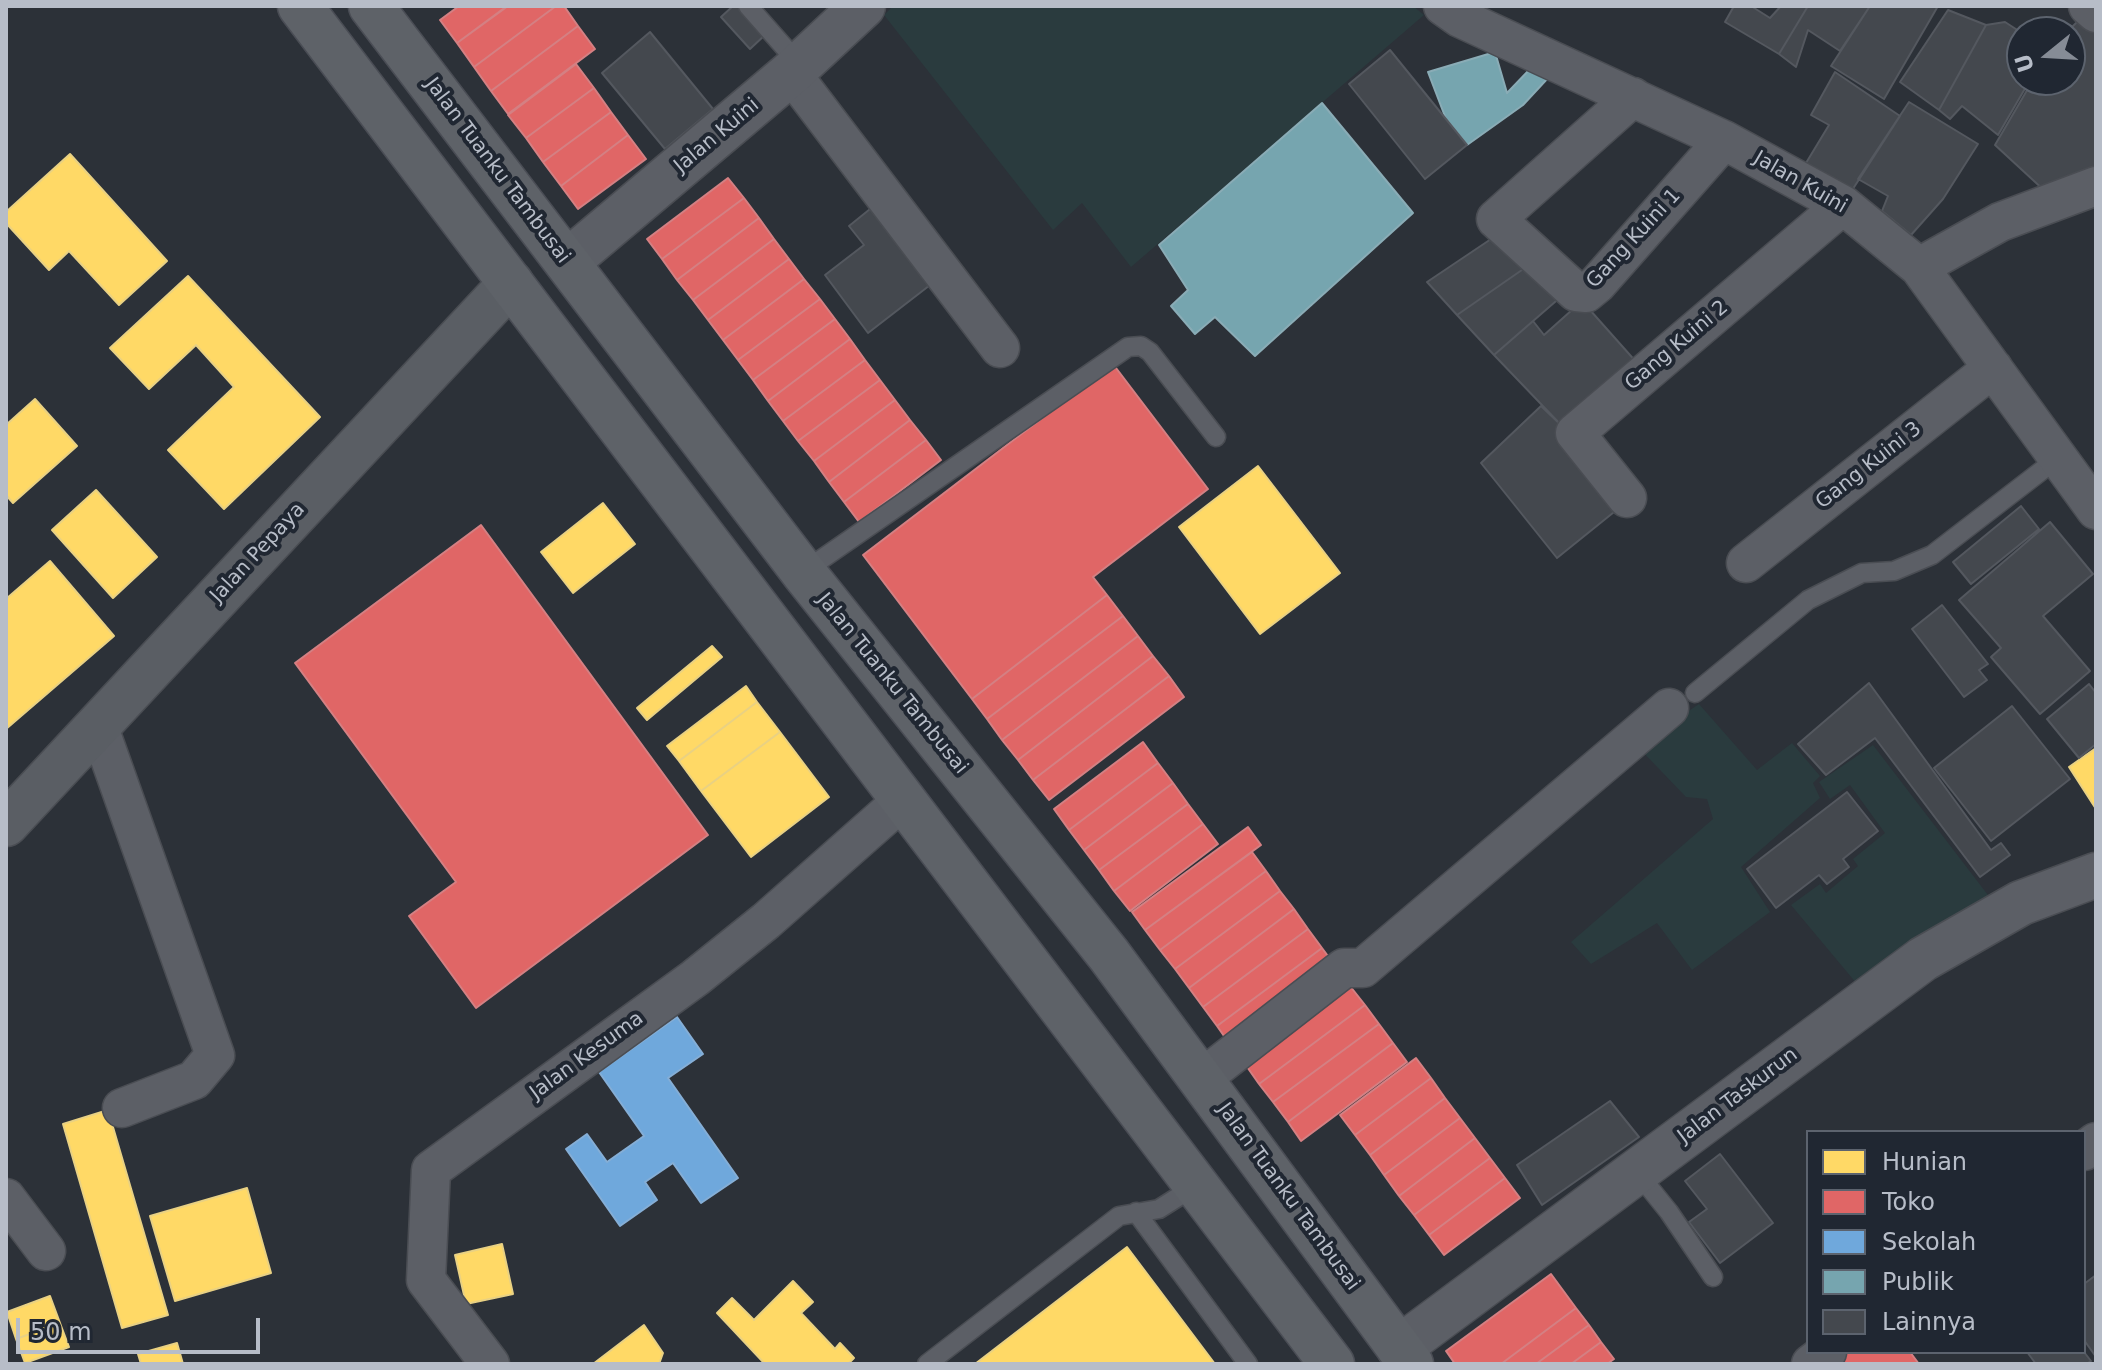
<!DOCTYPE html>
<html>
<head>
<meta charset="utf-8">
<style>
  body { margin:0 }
  #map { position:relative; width:2102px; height:1370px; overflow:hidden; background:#2c3138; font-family:"DejaVu Sans",sans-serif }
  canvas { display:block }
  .frame { position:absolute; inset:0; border:8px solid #b7bdc8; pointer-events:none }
  .legend { position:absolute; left:1806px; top:1130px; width:280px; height:224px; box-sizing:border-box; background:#202732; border:2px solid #5c636e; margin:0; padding:10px 14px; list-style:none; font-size:24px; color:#b7bdc8 }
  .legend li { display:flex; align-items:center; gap:16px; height:40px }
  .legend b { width:40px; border:2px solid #5c636e }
  .north { position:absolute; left:2006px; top:16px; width:80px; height:80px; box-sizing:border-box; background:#202732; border:2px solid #5c636e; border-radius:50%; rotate:252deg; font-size:22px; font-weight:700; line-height:32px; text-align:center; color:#b7bdc8 }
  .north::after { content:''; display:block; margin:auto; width:28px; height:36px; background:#868c96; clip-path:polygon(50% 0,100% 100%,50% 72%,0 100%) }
  .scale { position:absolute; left:16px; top:1318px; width:244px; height:36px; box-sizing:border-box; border:4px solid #b7bdc8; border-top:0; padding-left:10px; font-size:24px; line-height:28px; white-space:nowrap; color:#b7bdc8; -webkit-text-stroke:6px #202732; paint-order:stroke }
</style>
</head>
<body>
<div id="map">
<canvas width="2102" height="1370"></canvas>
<div class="frame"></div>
<ul class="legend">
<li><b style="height:22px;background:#ffd966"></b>Hunian</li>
<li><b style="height:22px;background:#e06666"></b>Toko</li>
<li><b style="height:22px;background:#6fa8dc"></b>Sekolah</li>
<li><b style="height:22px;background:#76a5af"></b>Publik</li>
<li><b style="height:22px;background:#44484e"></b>Lainnya</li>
</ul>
<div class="north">U</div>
<div class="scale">50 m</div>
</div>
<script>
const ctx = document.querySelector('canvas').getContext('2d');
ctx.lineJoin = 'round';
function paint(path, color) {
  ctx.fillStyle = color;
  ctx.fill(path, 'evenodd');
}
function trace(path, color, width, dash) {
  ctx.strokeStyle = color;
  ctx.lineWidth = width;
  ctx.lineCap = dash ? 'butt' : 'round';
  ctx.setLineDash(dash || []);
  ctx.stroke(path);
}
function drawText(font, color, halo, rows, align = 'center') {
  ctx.font = font + ' "DejaVu Sans",sans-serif';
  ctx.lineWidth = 8;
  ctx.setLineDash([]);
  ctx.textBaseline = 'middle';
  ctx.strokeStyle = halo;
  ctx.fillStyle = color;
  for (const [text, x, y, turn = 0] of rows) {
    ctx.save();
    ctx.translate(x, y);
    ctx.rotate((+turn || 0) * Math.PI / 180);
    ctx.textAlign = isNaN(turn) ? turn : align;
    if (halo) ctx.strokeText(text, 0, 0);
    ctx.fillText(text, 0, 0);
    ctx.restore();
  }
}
paint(new Path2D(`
  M893 6H1413L1424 15 1131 267 1082 203 1053 230 884 15Z
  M1699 704 1757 770 1792 743 1820 776 1813 783 1820 798 1741 867 1770 912 1692 970 1657 923 1591 964 1571 942 1713 819 1707 799 1686 797 1637 746Z
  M1873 745 1991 899 1862 990 1791 905 1820 884 1826 893 1858 866 1853 859 1885 833 1850 785 1830 799 1819 782Z`), '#2a3b3e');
const homes = new Path2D(`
  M70 154 167 261 119 305 69 251 49 270 6 223V212Z
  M188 276 320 417 224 509 168 450 234 387 196 345 149 389 110 348Z
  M35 399 77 446 13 503 6 495V425Z
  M1258 466 1340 573 1260 634 1179 527Z
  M96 490 157 557 113 598 52 530Z
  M603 503 635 544 573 593 541 552Z
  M50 561 114 636 6 729V599Z
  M712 646 722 657 647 720 637 708Z
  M746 686 757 702 679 761 667 746Z
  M757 702 780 732 701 791 679 761Z
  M780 732 829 797 751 857 701 791Z
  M2096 748V809L2069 767Z
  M108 1110 168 1315 122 1328 63 1124Z
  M247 1188 271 1273 175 1301 150 1216Z
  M502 1244 513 1294 466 1304 455 1255Z
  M1127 1247 1215 1364H975Z
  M793 1281 813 1302 801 1313 835 1349 840 1343 854 1358 848 1364H765L717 1313 732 1298 754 1320Z
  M50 1296 60 1323 16 1339 7 1312Z
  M60 1323 69 1347 25 1363 16 1339Z
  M644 1325 663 1353 659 1364H593Z
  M177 1343 183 1364H141L138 1354Z`);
paint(homes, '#ffd966');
trace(homes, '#e9d183', 2);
const shops = new Path2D(`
  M459 6H507L457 43 440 20Z
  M508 6H556L474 67 457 43Z
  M556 6H564L578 26 491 91 474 67Z
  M578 26 595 49 508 114 491 91Z
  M576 64 594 88 526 138 508 115Z
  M594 88 611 112 543 162 526 138Z
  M611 112 628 135 561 186 543 162Z
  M628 135 646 159 578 209 561 186Z
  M728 178 744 198 662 259 647 239Z
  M744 198 759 218 677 280 662 259Z
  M759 218 774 239 693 300 677 280Z
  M774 239 789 259 708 320 693 300Z
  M789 259 804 279 723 340 708 320Z
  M804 279 820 299 738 360 723 340Z
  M820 299 835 319 753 380 738 360Z
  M835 319 850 339 768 401 753 380Z
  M850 339 865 360 783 421 768 401Z
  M865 360 880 380 798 441 783 421Z
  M1113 364 1208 489 1093 577 1107 595 972 699 863 555Z
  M880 380 895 400 814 461 798 441Z
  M895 400 910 420 829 482 814 461Z
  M910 420 926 440 844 502 829 482Z
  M926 440 941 460 859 522 844 502Z
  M481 525 708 835 476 1008 409 916 456 882 295 663Z
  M1107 595 1123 616 987 719 972 699Z
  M1123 616 1138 636 1002 740 987 719Z
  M1138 636 1153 656 1018 760 1002 740Z
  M1153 656 1169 676 1033 780 1018 760Z
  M1169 676 1184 697 1049 800 1033 780Z
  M1143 742 1158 763 1069 830 1054 809Z
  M1158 763 1173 783 1084 850 1069 830Z
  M1173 783 1188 804 1099 870 1084 850Z
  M1188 804 1203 824 1114 891 1099 870Z
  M1203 824 1218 844 1130 911 1114 891Z
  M1248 827 1261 845 1145 930 1132 912Z
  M1252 852 1266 871 1160 950 1145 930Z
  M1266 871 1280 891 1175 969 1160 950Z
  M1280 891 1294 909 1189 988 1175 969Z
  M1294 909 1308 929 1203 1007 1189 988Z
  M1308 929 1322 948 1217 1026 1203 1007Z
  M1322 948 1336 967 1231 1046 1217 1026Z
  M1350 986 1365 1005 1259 1084 1245 1064Z
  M1365 1005 1379 1024 1273 1102 1259 1084Z
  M1379 1024 1393 1043 1288 1122 1273 1102Z
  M1393 1043 1407 1062 1301 1141 1288 1122Z
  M1416 1058 1431 1078 1355 1135 1340 1115Z
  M1431 1078 1445 1098 1370 1155 1355 1135Z
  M1445 1098 1460 1118 1384 1175 1370 1155Z
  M1460 1118 1475 1138 1399 1196 1384 1175Z
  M1475 1138 1490 1158 1414 1215 1399 1196Z
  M1490 1158 1505 1178 1429 1235 1414 1215Z
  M1505 1178 1520 1198 1444 1255 1429 1235Z
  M1551 1274 1576 1308 1501 1364H1455L1446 1351Z
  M1576 1308 1589 1325 1536 1364H1501Z
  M1589 1325 1601 1342 1571 1364H1536Z
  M1601 1342 1614 1359 1607 1364H1571Z
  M1840 1352H1910L1919 1364H1823Z`);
paint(shops, '#e06666');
trace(shops, '#d48083', 2);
const schools = new Path2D(`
  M677 1017 703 1054 668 1078 738 1178 701 1203 673 1163 645 1182 657 1200 620 1226 566 1149 587 1134 607 1162 644 1136 599 1072Z`);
paint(schools, '#6fa8dc');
trace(schools, '#85aed6', 2);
const public = new Path2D(`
  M1495 52 1507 93 1531 68 1548 78 1523 105 1467 145 1446 119 1428 72Z
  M1322 103 1413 213 1255 356 1215 317 1195 334 1171 306 1188 290 1159 245Z`);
paint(public, '#76a5af');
trace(public, '#8aacb6', 2);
const building = new Path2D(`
  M733 6H741L766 34 750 49 721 17Z
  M1734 6H1751L1770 18 1781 6H1808L1779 54 1725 22Z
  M1808 6H1870L1840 51 1808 30 1796 67 1779 54Z
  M1870 6H1938L1884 99 1831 66Z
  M1948 10 1986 25 1939 110 1900 82Z
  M2084 15 2096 26V172L2047 193 1995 145 2033 80H2070V32H2067Z
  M2005 22 2022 33V80H2030L1998 135 1962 106 1950 119 1939 110 1986 25Z
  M650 32 713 109 665 149 602 73Z
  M1390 50 1467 145 1425 179 1349 84Z
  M1835 72 1900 116 1849 195 1806 163 1829 125 1811 115Z
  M1909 102 1978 144 1943 199 1911 235 1882 211 1888 196 1858 179Z
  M875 205 934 282 868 333 825 275 864 245 849 226Z
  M1500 233 1532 263 1457 315 1427 282Z
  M1532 263 1563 295 1494 355 1457 315Z
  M1582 301 1638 364 1563 427 1494 355 1533 321 1544 335Z
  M1541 406 1563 427 1624 504 1557 558 1481 463Z
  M2021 506 2039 529 1971 584 1953 562Z
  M2050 522 2093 574 2043 616 2090 671 2040 714 1991 657 2001 648 1959 600Z
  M1942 605 1988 664 1979 670 1987 680 1964 697 1912 629Z
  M1869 683 1991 850 2001 843 2010 855 1980 877 1875 738 1826 775 1798 744Z
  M2089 684 2096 693V744L2079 758 2047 719Z
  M2012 706 2070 779 1991 841 1934 768Z
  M1847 792 1878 831 1843 859 1849 867 1827 884 1819 875 1776 908 1747 869Z
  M1610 1101 1639 1137 1542 1205 1517 1165Z
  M1720 1154 1773 1223 1720 1263 1689 1222 1707 1209 1685 1181Z
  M2096 1275V1357L2084 1340V1284Z
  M2027 1352H2084L2091 1361 2086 1364H2036Z`);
paint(building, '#44484e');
trace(building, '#54585f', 2);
const service = new Path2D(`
  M748 6 800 65
  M803 572 1128 347 1141 346 1150 352 1216 437
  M1695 693 1808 600 1862 573 1894 571 1932 555 2058 458
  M1636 1171 1669 1212 1713 1277
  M1136 1212 1248 1364
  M927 1364 1119 1216 1159 1209 1197 1185`);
const minor = new Path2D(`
  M1443 6 1460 18 1724 140 1843 205 1919 267 2096 510
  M2088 6 2096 13
  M791 73 1000 348
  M1633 97 1496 219 1576 292 1586 293 1597 284 1724 140
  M1919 267 2000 222 2096 186
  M1627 498 1575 433 1843 205
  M1746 563 1993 368
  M98 725 215 1055 194 1080 122 1108
  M1201 1079 1344 968H1363L1669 708
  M2084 1151 2096 1142
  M6 1198 46 1251
  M490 1364 426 1280 431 1170 695 978 766 921 904 799
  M1811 1364 1827 1352`);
const tertiary = new Path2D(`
  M567 262 791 73 863 6
  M1399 1348 1923 959 2021 903 2096 875`);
const secondary = new Path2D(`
  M6 824 511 283`);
const primary = new Path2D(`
  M300 6 1332 1364
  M371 6 803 572 1109 955 1411 1364`);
trace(service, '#4a4d53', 21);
trace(minor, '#4a4d53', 41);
trace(tertiary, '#4a4d53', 47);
trace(secondary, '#4a4d53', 47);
trace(primary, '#4a4d55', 47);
trace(service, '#5c5f66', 18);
trace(minor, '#5c5f66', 38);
trace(tertiary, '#5c5f66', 44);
trace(secondary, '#5a5e64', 44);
trace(primary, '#5e6268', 44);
drawText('20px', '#b7bdc8', '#202732', [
  ["Jalan Kuini",717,136,-40],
  ["Jalan Tuanku Tambusai",497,171,53],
  ["Jalan Kuini",1800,183,30],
  ["Gang Kuini 1",1634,239,-47],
  ["Gang Kuini 2",1677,346,-40],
  ["Gang Kuini 3",1869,466,-38],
  ["Jalan Pepaya",258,553,-47],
  ["Jalan Tuanku Tambusai",892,684,51],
  ["Jalan Kesuma",587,1056,-36],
  ["Jalan Taskurun",1738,1096,-37],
  ["Jalan Tuanku Tambusai",1288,1197,54]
]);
</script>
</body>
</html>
